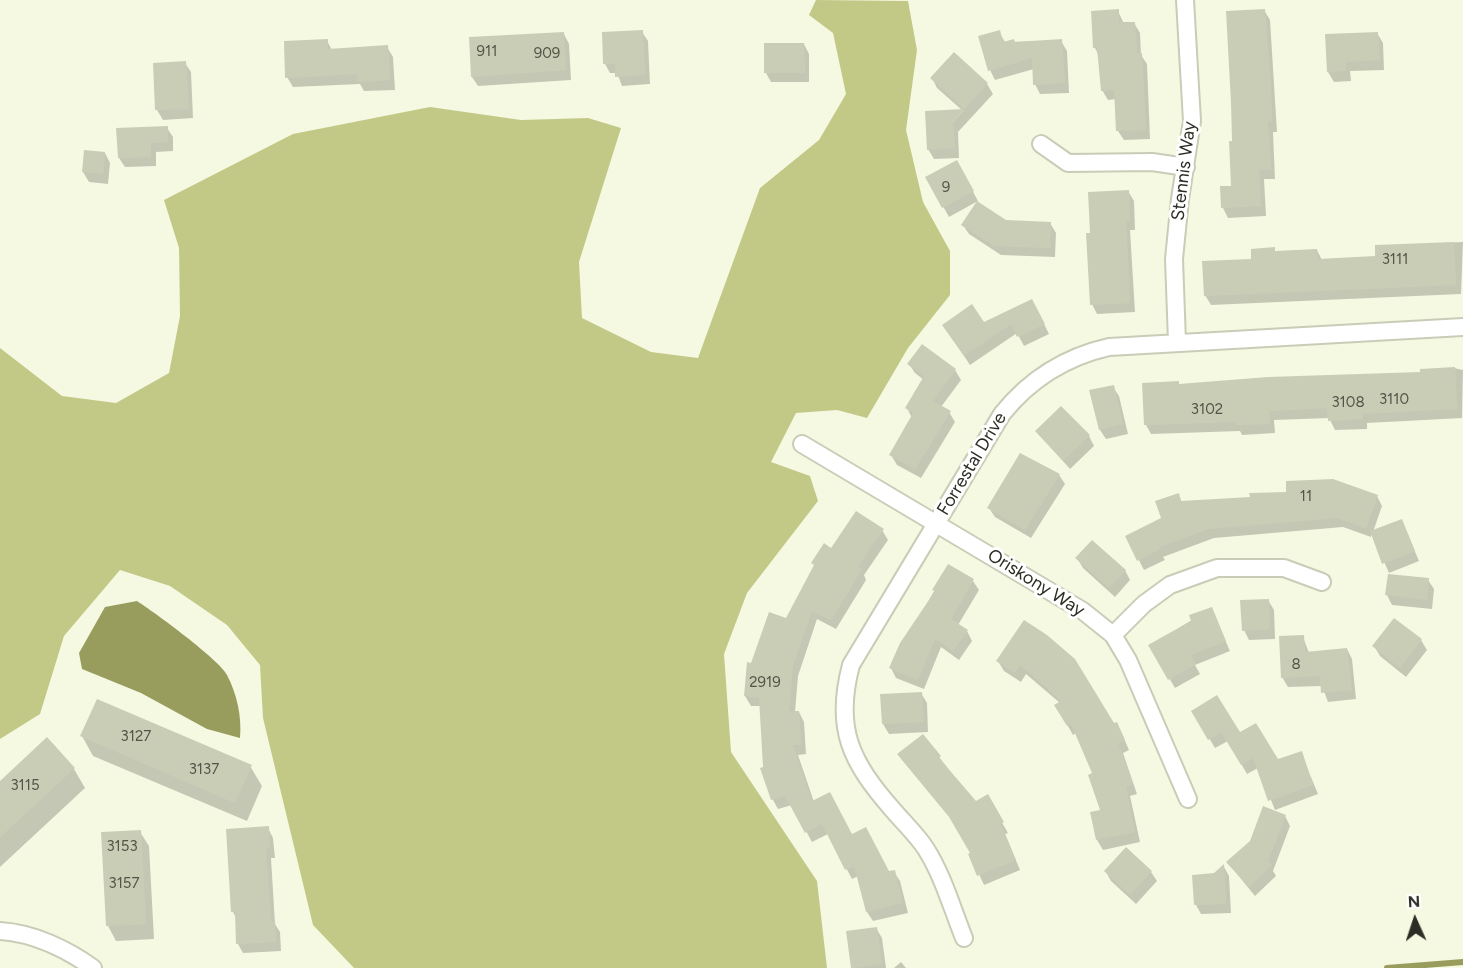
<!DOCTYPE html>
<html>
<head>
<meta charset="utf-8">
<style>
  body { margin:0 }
  #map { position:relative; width:1463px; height:968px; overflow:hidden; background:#f6f9e2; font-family:Figtree,sans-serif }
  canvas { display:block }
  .north { position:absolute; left:1385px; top:890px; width:60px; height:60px; -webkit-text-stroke:4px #fff; paint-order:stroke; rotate:357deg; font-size:16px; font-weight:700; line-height:24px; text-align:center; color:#2c2d24 }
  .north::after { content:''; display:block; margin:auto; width:21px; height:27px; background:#2c2d24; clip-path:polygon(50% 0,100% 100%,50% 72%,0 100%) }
</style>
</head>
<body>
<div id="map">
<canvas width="1463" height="968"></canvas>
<div class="north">N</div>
</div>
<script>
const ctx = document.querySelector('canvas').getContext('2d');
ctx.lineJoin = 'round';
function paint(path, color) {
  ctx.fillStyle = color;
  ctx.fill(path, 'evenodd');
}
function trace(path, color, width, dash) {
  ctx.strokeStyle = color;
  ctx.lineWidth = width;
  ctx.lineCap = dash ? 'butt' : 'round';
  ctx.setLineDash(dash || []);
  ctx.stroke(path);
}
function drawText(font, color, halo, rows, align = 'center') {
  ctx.font = font + ' Figtree,sans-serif';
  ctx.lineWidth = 6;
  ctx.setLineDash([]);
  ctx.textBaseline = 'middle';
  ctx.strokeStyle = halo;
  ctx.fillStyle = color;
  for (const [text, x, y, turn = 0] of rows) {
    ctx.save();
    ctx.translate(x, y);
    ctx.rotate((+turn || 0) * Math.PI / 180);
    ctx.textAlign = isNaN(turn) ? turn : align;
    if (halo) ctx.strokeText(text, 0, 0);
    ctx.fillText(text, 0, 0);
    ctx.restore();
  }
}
paint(new Path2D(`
  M816 0 908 1 917 50 906 130 923 202 950 251V295L908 348 867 418 837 410 796 413 771 462 810 476 818 501 747 593 724 654 731 752 817 881 827 968H354L313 925 263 718 260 665 227 625 170 586 120 570 64 636 40 714 0 739V348L62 396 116 403 169 373 180 316 179 248 164 200 293 134 430 107 521 120 588 118 621 128 579 262 582 318 651 352 698 358 760 188 819 140 846 94 833 33 809 15Z`), '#c2c987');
paint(new Path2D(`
  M137 601C154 612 220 660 227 675 237 694 242 717 240 738L207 729 141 693 82 669 79 653 105 607Z`), '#989d5d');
paint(new Path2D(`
  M1264 10 1270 20 1277 132H1273L1275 179H1264L1266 216 1228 218 1223 208 1233 187Z
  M1118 11 1124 24 1134 23 1140 33 1141 55 1147 64 1150 139 1124 140 1118 131 1116 99 1108 100 1102 90 1099 56 1095 48Z
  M642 32 648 41 650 84 622 86 617 73H610L605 64Z
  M999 32 1005 42 1061 41 1067 51 1069 93 1040 94 1035 84 1034 69 995 80 990 70Z
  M1377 33 1383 43 1384 70 1350 71 1351 81 1334 82 1328 72 1326 36Z
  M564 34 569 44 571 80 478 86 472 77Z
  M327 41 332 50 387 47 393 57 395 90 364 91 360 84 293 87 287 77Z
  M804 44 809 54V82H771L766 73Z
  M954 54 987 84 993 94 958 132 959 158 934 159 928 149 963 111 937 88 932 78Z
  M185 63 191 72 193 118 163 120 157 110Z
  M167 128 173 137V151L156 152V166L125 167 119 158Z
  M105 153 110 163 108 184 89 182 83 172Z
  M957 162 978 201 949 217 927 178Z
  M1128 191 1134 201 1135 230H1130L1135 312 1097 314 1092 304V234Z
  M1006 221 1050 223 1056 233 1055 257 1001 255 969 234 963 225Z
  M1463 242 1461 294 1211 305 1205 295 1253 260 1274 249 1276 253 1317 250 1322 260 1377 257 1376 246Z
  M1037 310 1049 334 1024 346 1017 333 970 365 950 335Z
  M922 346 955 370 961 380 941 407 949 412 955 422 921 478 897 465 891 455 912 418 907 408 924 380 915 373 909 364Z
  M1454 368 1463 370 1462 418 1367 423V429L1335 430 1329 418 1274 420 1275 433 1242 435 1240 431 1151 434 1146 425 1180 386 1421 374Z
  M1113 387 1119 396 1128 434 1106 439 1100 430Z
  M1037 432 1089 436 1094 446 1070 469Z
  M1059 475 1065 484 1031 538 995 517 989 508Z
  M1178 495 1182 502 1377 496 1382 506 1373 532 1402 521 1419 561 1389 573 1372 534 1371 537 1343 527 1214 538 1163 557 1165 560 1144 570 1127 537 1163 519Z
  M882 530 888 540 864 575 866 580 836 629 817 619 798 676 795 712H799L804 722 806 754 798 755 814 802 889 873 894 872 900 881 908 913 873 921 867 912 858 876 852 879 828 834 812 842 792 805 778 809 773 800 762 769 765 768 761 706H751L745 696 752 664 787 620 832 550Z
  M1077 558 1125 570 1130 580 1115 597 1083 568Z
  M948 566 973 581 979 590 958 625 967 631 972 641 959 660 941 647 924 689 896 678 891 668Z
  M1428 580 1434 589 1432 609 1392 605 1387 595Z
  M1268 600 1274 610 1275 639 1249 640 1244 630Z
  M1211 608 1230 651 1195 665 1200 674 1175 688 1150 646Z
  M1394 620 1421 640 1427 650 1406 677 1380 656 1374 646Z
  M1024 622 1122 734 1129 750 1123 753 1137 794 1130 796 1140 842 1103 850 1097 840 1092 814 1102 812 1094 774 1076 733 1073 735 1056 705 1060 703 1026 674 1021 682 1004 671 998 661Z
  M1303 637 1309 653 1347 649 1352 659 1356 699 1328 702 1322 686 1288 687 1282 677Z
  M921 693 927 703 928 732 889 734 883 724 882 695Z
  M1193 711 1239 734 1277 761 1301 753 1318 794 1275 810 1258 768 1247 774 1228 741 1215 748Z
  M82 736 250 766 262 786 247 821 93 756Z
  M899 754 939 757 975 803 987 797 1008 833 1005 834 1020 870 984 885 970 855 973 854 957 826Z
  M74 769 85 788 0 867V783Z
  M1285 816 1290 826 1273 871 1276 876 1255 896 1228 863Z
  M268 828 273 838 275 858H271L275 924 280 932 281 951 243 953 238 944 236 918 233 912 228 830Z
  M140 832 149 846 154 939 116 941 108 926 103 834Z
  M1224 867 1229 876 1231 913 1201 914 1196 905 1215 875Z
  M1106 872H1151L1157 881 1136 904 1111 881Z
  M876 928 882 938 886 968H852L847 932Z
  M901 962 906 968H894Z`), '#0003');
trace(new Path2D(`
  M1387 968 1463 962`), '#989d5d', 6);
paint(new Path2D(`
  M1119 9V22H1135L1137 53H1142L1146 130 1116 131 1114 90 1101 91 1097 48H1093L1091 11Z
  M1265 9 1271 87 1272 122H1268L1271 169 1259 170 1261 206 1221 208 1220 186H1231L1229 141H1232L1231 103 1226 11Z
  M643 30 645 75 615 77V64H603L602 32Z
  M1000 30 1003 42 1014 39 1015 42 1062 39 1065 83 1033 85 1032 58 988 71 978 36Z
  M564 32 566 70 471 77 469 37Z
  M1378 32 1380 60 1346 62V71L1327 72 1325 34Z
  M328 39V49L388 45 390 80 357 82V74L285 78 284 41Z
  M764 43H804L805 73H764Z
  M954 52 988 83 953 122 955 148 927 150 925 111 964 109 930 78Z
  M186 61 189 109 155 110 153 63Z
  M168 126V142L151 143V157L118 158 116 128Z
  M84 150 105 152 103 174 82 172Z
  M957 160 974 191 942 208 925 177Z
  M1129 190 1130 221H1126L1130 303 1090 305 1086 233H1090L1088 192Z
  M977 201 1006 220 1051 222 1050 248 994 246 961 225Z
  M1454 242 1456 285 1204 296 1202 261 1251 259V249L1275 247V251L1317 249 1318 259 1375 256V245Z
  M1032 299 1045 324 1017 337 1011 324 964 356 942 325 972 304 984 322Z
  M922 344 956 369 933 401 951 411 915 469 889 455 913 413 905 408 924 376 907 364Z
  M1455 367 1457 409 1362 414 1363 419 1328 421 1327 408 1269 411 1270 424 1235 425V422L1144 425 1142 383 1179 381V384L1268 377 1420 372V369Z
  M1114 385 1123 424 1099 430 1089 390Z
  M1061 406 1090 435 1063 461 1035 431Z
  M1020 453 1060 474 1025 530 987 508Z
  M1333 479 1378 495 1366 528 1337 518 1208 529 1159 547 1160 549 1137 561 1125 536 1161 518 1155 501 1179 493 1181 501 1250 497 1249 493 1286 492V481Z
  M856 511 884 529 858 566 862 569 831 620 812 611 793 665 789 711H799L801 745H793L812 801 830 792 852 834 866 827 889 871 895 870 903 903 866 912 854 866 845 870 822 824 805 833 785 796 771 800 760 768 763 767 759 698 744 696 747 662 751 663 769 612 786 618 814 565 811 563 824 543 831 548Z
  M1402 519 1415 551 1382 564 1370 531Z
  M1092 540 1126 570 1109 588 1075 558Z
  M948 564 974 579 951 619 968 630 953 651 935 639 918 680 889 668 900 643 935 591 932 590Z
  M1388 574 1429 578 1427 600 1385 595Z
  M1269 599 1270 629 1242 631 1240 600Z
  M1212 607 1226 641 1191 655 1196 664 1168 680 1148 645 1191 621 1189 615Z
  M1394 618 1422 639 1400 668 1372 646Z
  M1024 620 1047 635 1075 659 1114 723 1117 722 1125 740 1118 743 1133 784 1126 787 1135 832 1096 840 1090 812 1100 810 1088 775 1092 773 1071 724 1067 726 1054 705 1061 701 1020 665 1015 673 996 661Z
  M1304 635 1305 652 1347 648 1352 690 1321 693 1320 676 1281 678 1279 636Z
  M922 692 924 722 882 724 880 694Z
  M1217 695 1240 732 1256 723 1278 759 1302 751 1313 785 1268 801 1253 758 1241 765 1221 732 1208 740 1191 711Z
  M97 699 252 765 235 803 80 736Z
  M923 734 941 756 939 758 976 801 988 794 1004 822 1001 824 1016 860 977 876 968 854 970 853 949 817 897 754Z
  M47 737 75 768 0 837V781Z
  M1263 806 1286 815 1268 861 1272 865 1249 887 1226 862 1250 841Z
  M269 826 270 848 266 849 269 891 271 921H275L276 942 236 944 235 912H231L226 829Z
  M141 830 146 924 106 926 101 832Z
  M1126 847 1152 871 1130 895 1104 871Z
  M1224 864 1226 904 1194 905 1192 875 1214 873Z
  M877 927 882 964 851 968 846 931Z`), '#cacdb6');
const minor = new Path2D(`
  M1041 144 1068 163 1152 162 1186 167
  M1177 342 1174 259 1180 199 1192 121 1185 0
  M802 444 1083 611 1113 635 1128 660 1188 799
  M1113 635 1144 604 1170 585 1217 568H1284L1322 582
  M0 931C33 933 67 949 93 968
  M964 938C952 908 943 876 926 849 917 835 904 823 893 810 851 762 834 729 851 665L1002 414C1030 379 1065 357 1109 347L1463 327`);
trace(minor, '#c9ccb6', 20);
trace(minor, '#fff', 16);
drawText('15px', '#545548', null, [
  ["911",487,52],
  ["909",547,54],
  ["9",946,188],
  ["3111",1395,260],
  ["3110",1394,400],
  ["3108",1348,403],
  ["3102",1207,410],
  ["11",1306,497],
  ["8",1296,665],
  ["2919",765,683],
  ["3127",136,737],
  ["3137",204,770],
  ["3115",25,786],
  ["3153",122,847],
  ["3157",124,884]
]);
drawText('18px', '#2c2d24', '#fff', [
  ["Stennis Way",1184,171,-83],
  ["Forrestal Drive",972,464,-59],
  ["Oriskony Way",1036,583,32]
]);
</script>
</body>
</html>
